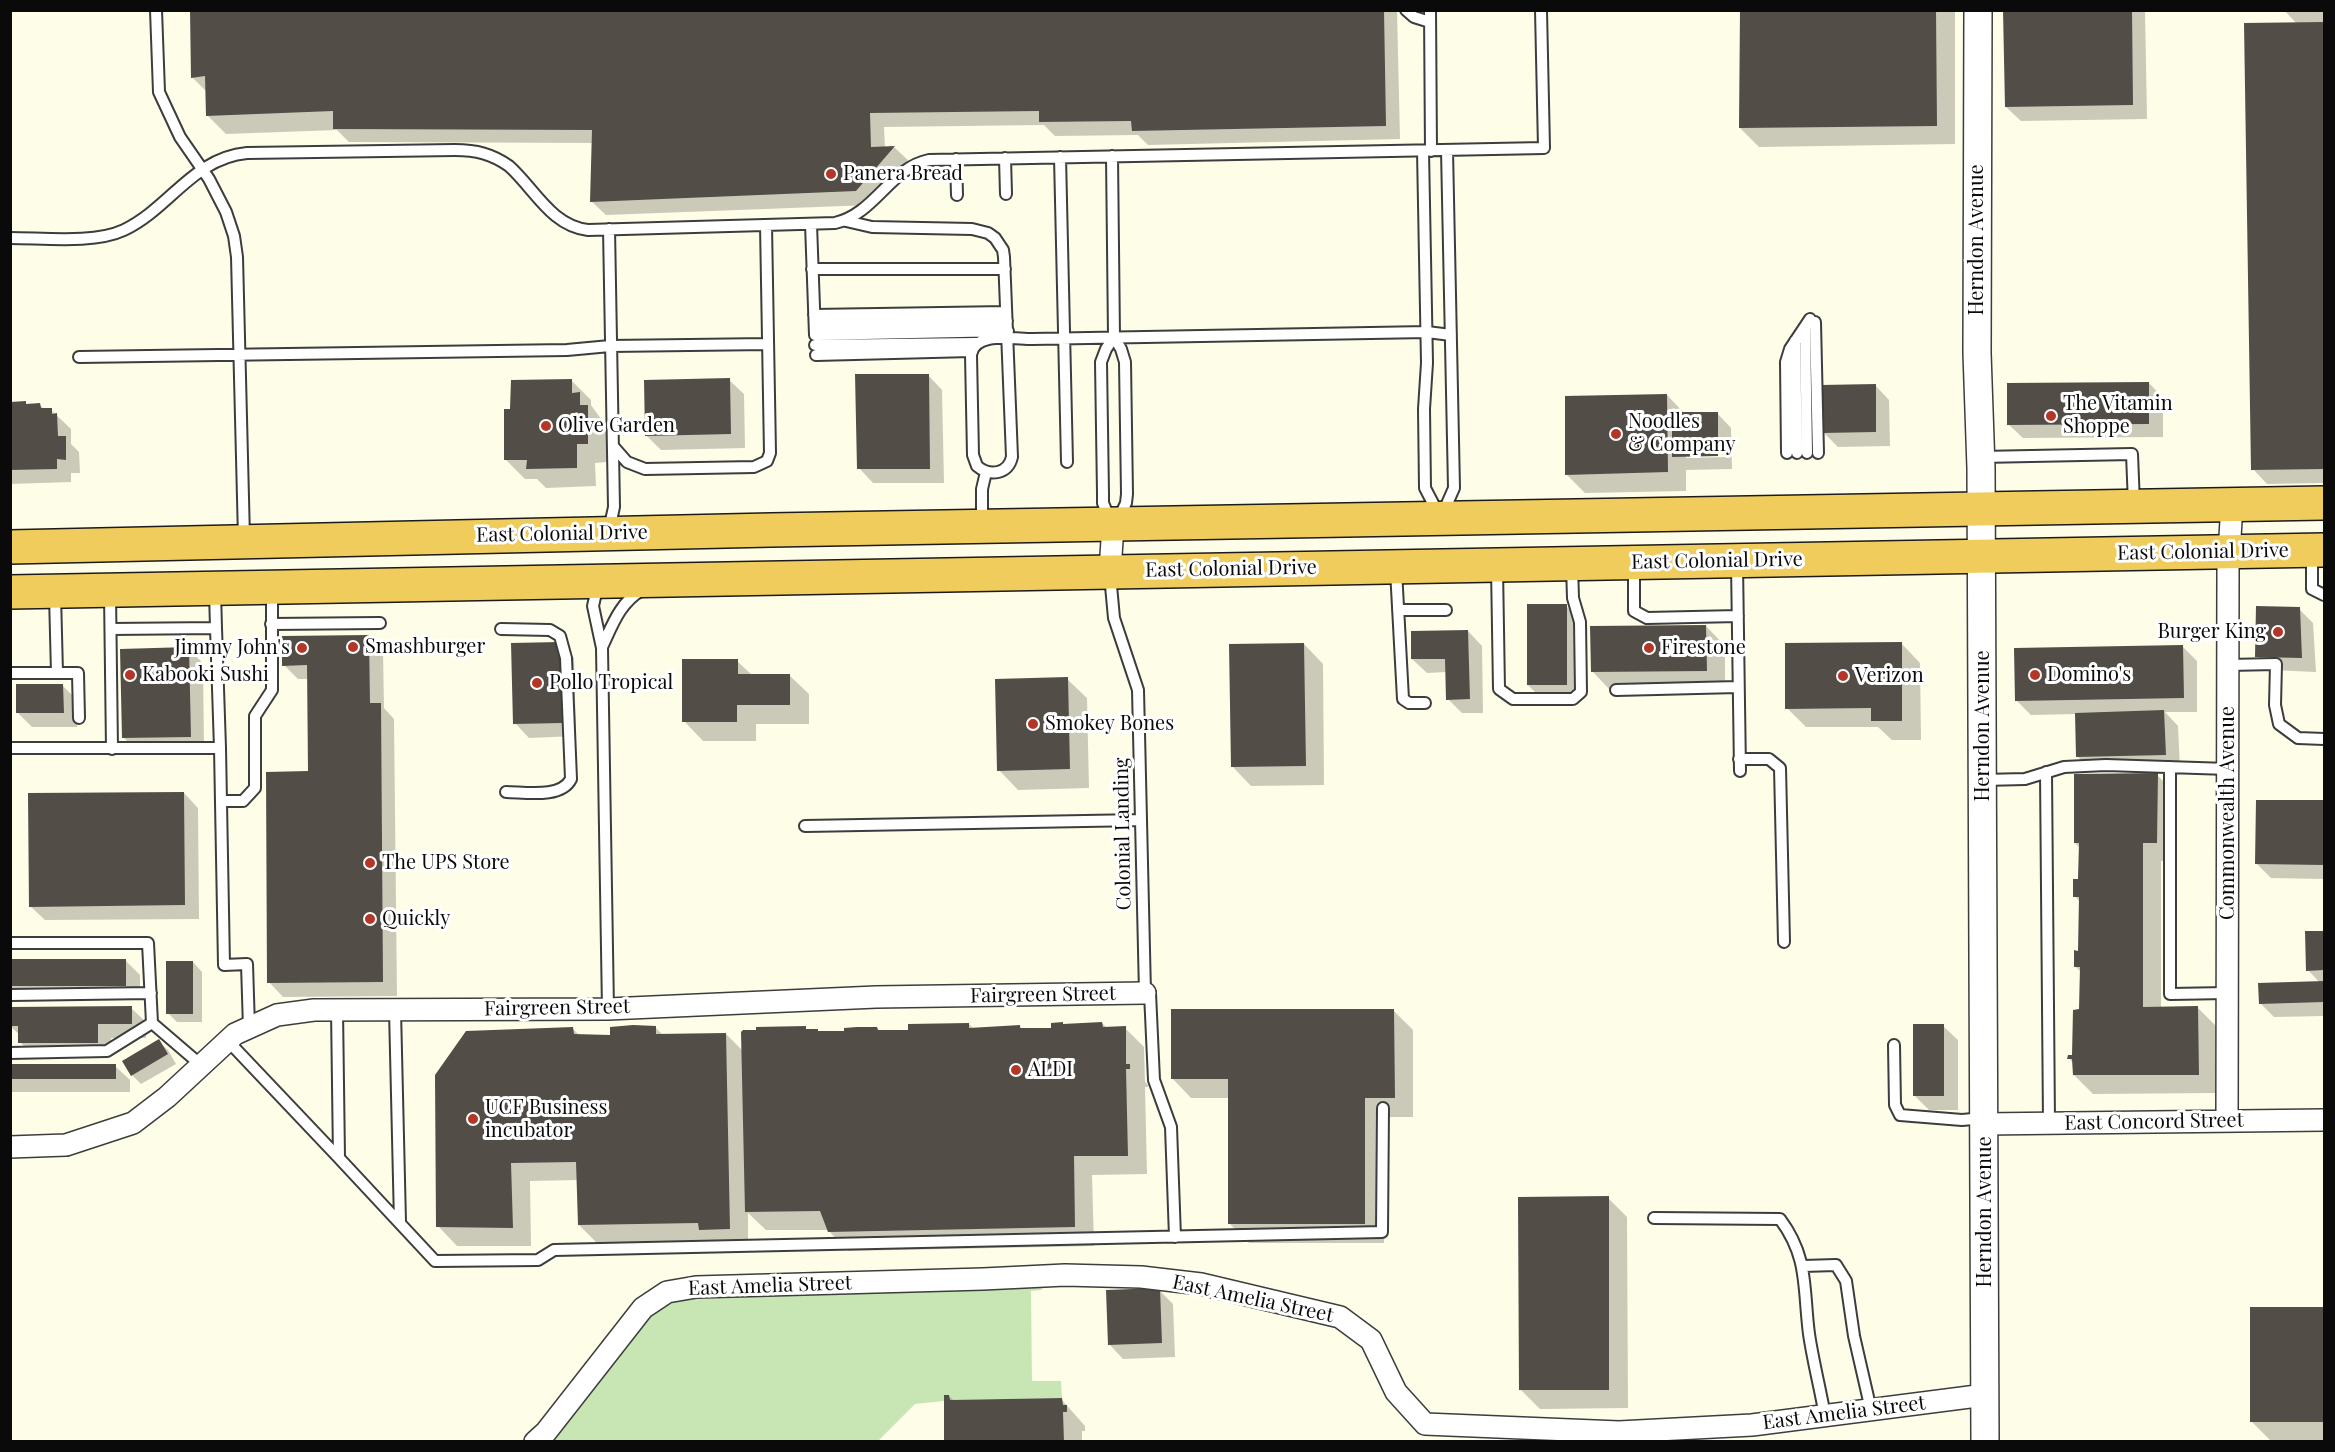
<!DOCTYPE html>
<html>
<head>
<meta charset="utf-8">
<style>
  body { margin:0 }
  #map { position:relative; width:2335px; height:1452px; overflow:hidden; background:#fefde8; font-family:"Playfair Display",serif }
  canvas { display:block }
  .frame { position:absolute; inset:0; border:12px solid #0a0a0a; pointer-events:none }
</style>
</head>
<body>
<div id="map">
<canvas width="2335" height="1452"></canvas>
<div class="frame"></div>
</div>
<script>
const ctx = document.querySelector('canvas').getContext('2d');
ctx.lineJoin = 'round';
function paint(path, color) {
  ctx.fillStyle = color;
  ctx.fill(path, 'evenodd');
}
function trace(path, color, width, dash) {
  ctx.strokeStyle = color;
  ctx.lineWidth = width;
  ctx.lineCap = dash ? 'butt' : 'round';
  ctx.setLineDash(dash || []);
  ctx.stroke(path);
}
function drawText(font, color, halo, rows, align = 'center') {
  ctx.font = font + ' "Playfair Display",serif';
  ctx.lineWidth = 6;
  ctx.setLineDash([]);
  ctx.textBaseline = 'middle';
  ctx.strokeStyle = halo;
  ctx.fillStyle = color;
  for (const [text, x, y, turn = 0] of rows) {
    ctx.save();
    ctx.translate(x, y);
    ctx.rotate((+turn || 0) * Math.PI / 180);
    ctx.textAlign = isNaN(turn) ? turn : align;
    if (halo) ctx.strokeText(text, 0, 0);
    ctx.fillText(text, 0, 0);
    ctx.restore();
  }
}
paint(new Path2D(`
  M1042 1281 1043 1287 1041 1290 1031 1291 1032 1381H1061L1062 1398 950 1400 949 1395H944V1401L915 1404 878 1441 552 1442 639 1324 676 1294Z`), '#c7e6b4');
paint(new Path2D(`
  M191 10H1397L1400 139 1148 145 1138 135 1055 136 1044 125 884 127 885 148H895L909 161 871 205 606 215 591 201 593 143 349 142 337 130 226 134 207 115V92L192 77Z
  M1741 10H1955V144L1759 147 1740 128Z
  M2005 10H2145L2147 119 2021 121 2006 107Z
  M2284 10H2324V483L2267 484 2253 469 2297 24Z
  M928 375 942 390 944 483H873L859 468Z
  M729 380 744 394 745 448 661 450 646 435Z
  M572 381 591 400V405L606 426 607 462 595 463 596 486 546 488 537 479H525L506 460 512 410Z
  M2149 383 2163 398V437L2023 438 2008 424Z
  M1875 385 1889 400 1890 446 1838 447 1824 433H1811L1796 398H1822Z
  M1667 395 1685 414 1717 413 1731 428 1732 469 1686 470V491L1585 493 1566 474ZM1726 454V457L1686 458V455Z
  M25 402 28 405H40L45 410H51L71 429V444L79 452 80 473H71V482L10 484V403Z
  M1566 606 1580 620V699H1542L1528 685Z
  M2299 609 2313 623 2316 672 2271 670 2256 656Z
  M1706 626 1725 646V689L1611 691 1592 671Z
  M1468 631 1482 646 1483 713H1462L1448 699 1447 672 1427 673 1412 659Z
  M369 637 383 651 384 708 394 719 397 996 283 997 269 982 309 773V679H298L284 665Z
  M1901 643 1920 663 1921 740H1892L1878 727H1806L1787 708Z
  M560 644 574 658 576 736 529 738 515 723Z
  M1304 644 1323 664 1324 785 1251 786 1232 766Z
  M2182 646 2197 661V712H2165L2178 726 2180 769 2092 771 2077 756V714L2031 715 2016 700Z
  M188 649 203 663 204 751 138 752 124 738Z
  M737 661 752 675H789L809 694V724H756V741H703L684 721Z
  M1067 679 1087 698 1089 788 1018 790 999 770Z
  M63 686 77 700V727H32L17 712Z
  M2157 775 2176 794V861H2161V1008H2198L2217 1027V1093L2093 1094 2074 1075 2073 1063 2069 1058 2073 1057 2080 1011 2081 972 2076 967 2080 952V902L2075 896 2080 880V848L2075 843Z
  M184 793 198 808 199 919 45 920 30 906Z
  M2258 801 2324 802V879L2271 878 2257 864Z
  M2307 932H2324V1016L2274 1017 2260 1003 2320 983 2308 970Z
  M10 961H126L140 975V999H19L10 991Z
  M193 962 202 972V1022H177L168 1013Z
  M131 1008 146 1022V1038H111L112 1056 34 1057 20 1042V1035L10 1026Z
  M1394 1011 1413 1030V1117H1384V1243H1249L1230 1224V1098H1191L1172 1078Z
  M1102 1023 1107 1028H1125L1144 1047 1145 1082 1148 1085V1087H1145L1147 1174 1092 1175 1094 1246 848 1251 828 1230H766L748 1213V1248L598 1244 579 1225 578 1180 530 1181 531 1246H457L438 1226 573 1029 580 1036H611L656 1028 663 1035 726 1034 743 1051 805 1028 808 1031 845 1032 877 1028 880 1032 909 1031 969 1024 974 1029 1020 1026 1023 1030 1052 1029Z
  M1943 1026 1958 1040V1110H1929L1914 1095Z
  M158 1041 168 1050 176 1064 141 1084 132 1075Z
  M10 1066H115L130 1080V1092H10Z
  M1608 1198 1627 1217 1628 1408 1540 1409 1520 1389Z
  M1159 1290 1173 1304 1175 1357 1123 1359 1109 1344Z
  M2251 1309H2324V1441H2271L2251 1421Z
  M949 1396 954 1401 1062 1400 1085 1426V1431H1082V1442H946Z`), '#0003');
paint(new Path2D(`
  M190 10H1384L1386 126 1132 131 1131 121 1039 122V111L870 113 871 147 895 146 856 191 590 202 592 130 333 129V111L206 116 205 76 191 78Z
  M1740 10H1936L1937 126 1739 128Z
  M2003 10H2132L2133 105 2005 107Z
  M2324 22V469L2251 470 2244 23Z
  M855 374H929L930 469H857Z
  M730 378 731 434 645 436 644 380Z
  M572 379V393L580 392V405H588V444H577V468L526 469 527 460H504V409H510L511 380Z
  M2149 382V424L2007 425V383Z
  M1876 384V432L1822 433V419H1795V397L1821 396V385Z
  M1667 394 1668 472 1565 475V396Z
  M26 401V404L40 403 41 408H52V414L57 413 58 436H66V460L57 459V469L10 470V402Z
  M1672 412H1718V456L1672 457Z
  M1527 604H1567V685H1527Z
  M2256 606 2300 607 2302 658 2255 657Z
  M1706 625 1707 671 1591 672 1590 626Z
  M1468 630 1470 699 1446 700 1445 659H1411V631Z
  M369 635 370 703H381L383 982 267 983 266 772 308 771 307 665 282 666V636Z
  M560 642 563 723 513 724 511 643Z
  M1902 642V721H1871V708L1785 709V643Z
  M1304 643 1306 766 1231 767 1229 644Z
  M2183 645 2184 698 2015 701 2014 648Z
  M189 647 191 737 122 738 120 649Z
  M682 659H738V674H790V705H737V722H682Z
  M1068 677 1070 769 997 771 995 679Z
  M16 684H63L64 713H16Z
  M2164 710 2166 755 2076 757 2075 713Z
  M2158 773 2157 843H2143V1007L2198 1006 2199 1075H2073L2072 1059H2067L2068 1055H2072L2073 1010 2079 1009 2080 967H2074V950L2078 951 2079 897H2073V879H2078L2079 843H2074V774Z
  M184 792 185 905 29 907 28 793Z
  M2256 800H2324V865L2255 864Z
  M2305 931H2324V970L2306 971Z
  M10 959H126V986H10Z
  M166 961H193V1014H166Z
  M2324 981V1002L2259 1004 2258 983Z
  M132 1006V1024H98V1043H18V1026H10V1007Z
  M1171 1009H1394L1395 1098H1365V1224H1228V1079H1171Z
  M1063 1022V1024L1102 1022 1103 1027 1126 1026V1064H1130V1069H1126L1128 1156H1074L1075 1227 828 1232 820 1211 745 1212 741 1032 743 1030H756V1027L806 1026V1029H818V1031H844V1028L857 1027H877L878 1030H908V1024L969 1023V1028L1020 1025V1028H1051V1023Z
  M1913 1024H1944V1096H1913Z
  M633 1025 656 1026V1034L726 1033 730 1229 699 1230 698 1223 578 1225 576 1162 511 1163 513 1228 436 1227 435 1075 466 1031 573 1027 574 1034 610 1035V1027Z
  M159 1039 168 1054 131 1076 122 1061Z
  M10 1064H116V1079H10Z
  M1609 1196V1390H1519L1518 1197Z
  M1160 1288 1162 1343 1108 1345 1106 1290Z
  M2250 1307H2324V1422H2250Z
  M944 1395H949L950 1400 1062 1398 1063 1405H1067V1412H1063L1064 1442H944Z`), '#524d47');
const service = new Path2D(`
  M156 10 159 92 180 137 209 179 226 212 234 236 237 257 244 538
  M1406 10 1414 17 1430 22
  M1430 10 1431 151
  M1423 151 1427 363 1424 409 1425 488 1438 513
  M1112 156 1114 337 1121 349 1125 362 1127 494 1126 503 1119 518
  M1060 157 1067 462
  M1005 158 1006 194
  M956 159 957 195
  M846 221 872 227 972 229 988 233 995 238 1003 250 1004 257 1012 457C1008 474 990 477 977 466L973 455 971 355C974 331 1014 339 1032 339L1427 332 1451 335
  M811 224 815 335 1008 331
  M609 229 614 507 609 530
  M10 238C44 238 94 244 124 230 170 208 193 158 247 153L455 150C476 150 492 154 509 166 534 188 551 226 588 230L835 223C875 214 890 168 929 160L1544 148 1541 10
  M812 269H1005
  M814 315 1006 312
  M1815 322 1818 453
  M815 325 1007 321
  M1805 327 1807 453
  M1795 341 1797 453
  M815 345 976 343
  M816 355 971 351
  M79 357 567 350 610 346 768 344
  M613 446 627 462 645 469 754 467 767 461 770 453 766 225
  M1787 453 1786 362 1790 349 1810 319
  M1981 457 2132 454 2134 504
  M1443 513 1454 488 1447 150
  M1110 520 1103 503V494L1101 362 1106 349 1114 337
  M982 524V489L986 472
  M2312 552V589L2324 595
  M1737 564 1740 771
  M1634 567V611L1647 618 1738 616
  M1497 568 1499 689 1513 699H1573L1581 692 1580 622 1573 598 1572 566
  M1396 570 1403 699 1409 703H1425
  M1110 575 1114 618 1138 690 1145 993
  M598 584 593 606 602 648 608 1009
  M215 592 216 628
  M110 594 112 749
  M55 595 57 673
  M1398 610H1446
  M271 624 380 623
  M111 629 216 628 220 748
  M501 629 550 630 560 636 566 658 571 779C561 799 524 792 506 792
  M602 647C612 626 620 602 642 590
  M2228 665 2276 664 2275 705 2279 724 2298 738 2324 739
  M10 673H78L79 718
  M1616 690 1738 687
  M10 748H220L224 965 247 964 249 1028
  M1739 759H1769L1780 768 1784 942
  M2170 767V994L2227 993
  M2046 772 2049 1123
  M1983 780 2025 779 2064 767 2106 765 2228 769
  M221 801H243L255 788V716L272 690V590
  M805 826 1141 820
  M10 943H148L152 1023 201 1065
  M1150 993 1154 1080 1171 1127 1175 1237
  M10 995 151 993
  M337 1010 339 1158 435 1261 538 1260 554 1250 1382 1232 1383 1108
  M395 1010 400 1222
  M228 1041 339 1158
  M1894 1045 1895 1105 1900 1115 1962 1120 1984 1118
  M10 1053 107 1051 152 1023
  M1654 1218 1780 1219C1809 1258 1803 1288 1809 1334 1813 1361 1820 1388 1825 1416
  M1803 1266 1836 1265 1846 1281 1854 1336 1871 1410`);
const minor = new Path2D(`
  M1110 571 1113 525
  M2227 1121 2228 570 2232 504
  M1984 1124 2324 1120
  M10 1147 66 1145 133 1123 167 1097 235 1034 277 1015 314 1010 608 1009 876 997 1145 993
  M535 1442 546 1432 643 1308 667 1292 696 1287 983 1279 1065 1275 1141 1277 1201 1284 1340 1317 1371 1340 1396 1392 1425 1424 1619 1432 1752 1425 1985 1395`);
const tertiary = new Path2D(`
  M1978 10 1977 353 1981 468 1985 1442`);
const trunk = new Path2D(`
  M10 547 771 530 2324 503
  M10 592 2324 550`);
trace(service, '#3d3d3d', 14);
trace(minor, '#3d3d3d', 24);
trace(tertiary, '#3d3d3d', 30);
trace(trunk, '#1b1b1b', 36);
trace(service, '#fff', 10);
trace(minor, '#fff', 21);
trace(tertiary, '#fff', 27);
trace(trunk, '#f0cc5d', 33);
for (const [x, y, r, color] of [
  [831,174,6,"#b33729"],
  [2051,416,6,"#b33729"],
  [546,426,6,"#b33729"],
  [1616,434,6,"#b33729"],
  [2278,632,6,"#b33729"],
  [353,647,6,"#b33729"],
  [302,648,6,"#b33729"],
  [1649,648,6,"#b33729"],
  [130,675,6,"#b33729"],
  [2035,675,6,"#b33729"],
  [1843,676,6,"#b33729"],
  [537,683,6,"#b33729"],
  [1033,724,6,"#b33729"],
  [370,863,6,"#b33729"],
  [370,919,6,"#b33729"],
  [1016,1070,6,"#b33729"],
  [473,1119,6,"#b33729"]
]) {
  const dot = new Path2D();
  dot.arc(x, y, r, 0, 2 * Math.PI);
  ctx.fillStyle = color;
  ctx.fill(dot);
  trace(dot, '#fff', 2);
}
drawText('20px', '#0a0a0a', '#fff', [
  ["Panera Bread",843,174],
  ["The Vitamin",2063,404],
  ["Shoppe",2063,427],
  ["Noodles",1628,422],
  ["& Company",1628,445],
  ["Olive Garden",558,426],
  ["Burger King",2266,632,"right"],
  ["Smashburger",365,647],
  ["Jimmy John's",290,648,"right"],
  ["Firestone",1661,648],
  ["Kabooki Sushi",142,675],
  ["Domino's",2047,675],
  ["Verizon",1855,676],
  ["Pollo Tropical",549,683],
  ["Smokey Bones",1045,724],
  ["The UPS Store",382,863],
  ["Quickly",382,919],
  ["ALDI",1028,1070],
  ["UCF Business",485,1108],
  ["incubator",485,1131]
], 'left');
drawText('20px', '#0a0a0a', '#fff', [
  ["Herndon Avenue",1977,240,-90],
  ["East Colonial Drive",562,534,-1],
  ["East Colonial Drive",2203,552,-1],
  ["East Colonial Drive",1717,561,-1],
  ["East Colonial Drive",1231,569,-1],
  ["Herndon Avenue",1983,726,-90],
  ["Commonwealth Avenue",2228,813,-90],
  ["Colonial Landing",1123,834,-91],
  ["Fairgreen Street",1043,995,-1],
  ["Fairgreen Street",557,1008,-1],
  ["East Concord Street",2154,1122,-1],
  ["Herndon Avenue",1985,1212,-90],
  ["East Amelia Street",770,1286,-2],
  ["East Amelia Street",1253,1299,12],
  ["East Amelia Street",1844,1413,-7]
]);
</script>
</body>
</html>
